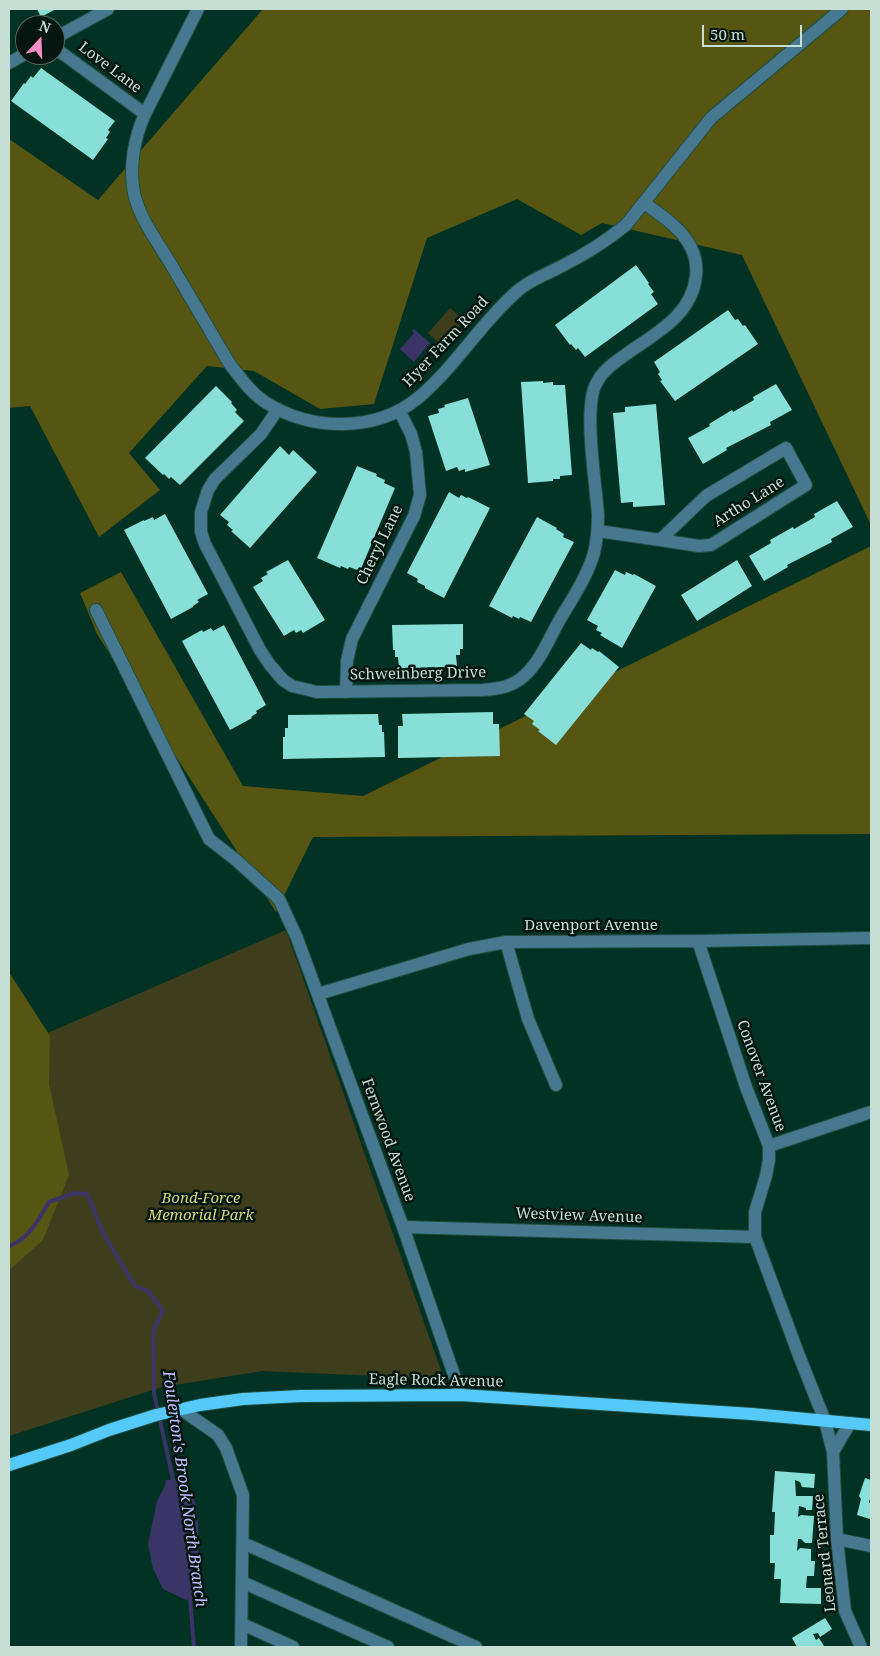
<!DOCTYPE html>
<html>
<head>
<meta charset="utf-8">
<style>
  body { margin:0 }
  #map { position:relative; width:880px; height:1656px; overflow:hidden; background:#013224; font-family:"Noto Serif",serif }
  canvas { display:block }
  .frame { position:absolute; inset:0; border:10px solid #c7ded4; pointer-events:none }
  .north { position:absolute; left:15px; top:15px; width:50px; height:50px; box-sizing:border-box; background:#04160f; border:1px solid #52665e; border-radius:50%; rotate:20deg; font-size:14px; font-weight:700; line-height:20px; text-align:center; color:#c7ded4 }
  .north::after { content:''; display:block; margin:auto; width:18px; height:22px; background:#fa8fc7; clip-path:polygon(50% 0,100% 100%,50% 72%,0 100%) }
  .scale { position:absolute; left:702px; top:25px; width:100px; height:22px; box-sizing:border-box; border:2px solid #c7ded4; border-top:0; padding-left:6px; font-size:15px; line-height:18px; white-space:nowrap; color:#c7ded4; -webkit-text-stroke:4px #04160f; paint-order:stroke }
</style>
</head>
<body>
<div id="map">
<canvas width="880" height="1656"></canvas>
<div class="frame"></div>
<div class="north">N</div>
<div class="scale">50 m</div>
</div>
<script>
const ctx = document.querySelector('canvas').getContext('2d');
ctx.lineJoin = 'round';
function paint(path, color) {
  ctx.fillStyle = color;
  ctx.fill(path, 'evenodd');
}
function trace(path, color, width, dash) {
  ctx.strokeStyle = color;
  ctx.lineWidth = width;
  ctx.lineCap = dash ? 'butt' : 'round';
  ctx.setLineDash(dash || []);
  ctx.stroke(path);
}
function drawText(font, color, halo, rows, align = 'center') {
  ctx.font = font + ' "Noto Serif",serif';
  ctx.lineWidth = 5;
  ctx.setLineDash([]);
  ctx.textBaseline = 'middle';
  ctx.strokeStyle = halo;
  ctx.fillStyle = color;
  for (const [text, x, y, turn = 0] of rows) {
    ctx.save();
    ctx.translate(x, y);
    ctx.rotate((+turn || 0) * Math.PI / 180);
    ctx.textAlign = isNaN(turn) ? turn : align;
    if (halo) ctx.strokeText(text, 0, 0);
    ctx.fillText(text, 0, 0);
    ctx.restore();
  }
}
paint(new Path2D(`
  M450 308 464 320 441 345 428 333Z
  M286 930 444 1379 263 1371 162 1387 9 1436V1160L15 1047Z`), '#3e3e1c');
paint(new Path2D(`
  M263 9H871V525L742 255 602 223 581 235 517 199 427 238 374 404 320 409 254 371 207 366 129 453 160 490 99 537 30 406 9 408V139L98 200Z
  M871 546V834L313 837 276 912 97 634 80 593 121 572 243 786 363 796Z
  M9 972 50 1036 49 1084 69 1175 43 1240 9 1270Z`), '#565512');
paint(new Path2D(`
  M414 329 430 343 414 362 400 349 414 333 412 331Z
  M178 1479C182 1486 190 1490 193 1497 201 1511 198 1566 198 1585L200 1592 196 1599 186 1600 163 1589 153 1569 148 1544 157 1501 165 1486 166 1480Z`), '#3b3466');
trace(new Path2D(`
  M9 1246C29 1239 39 1219 49 1202L75 1193 87 1194 104 1235 135 1286 148 1291 163 1311 153 1332 154 1393 174 1484
  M190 1597 194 1647`), '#3b3466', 4);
paint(new Path2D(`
  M37 9H56L41 17Z
  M41 68 115 121 108 130 110 132 106 138 108 139 93 160 11 101 24 83 25 84 31 76 33 78Z
  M636 265 649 283 648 284 654 292 651 294 658 304 585 357 578 348 576 350 571 344 570 345 555 325Z
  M728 310 735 320 738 319 743 326 745 325 758 344 675 401 660 381 662 380 658 374 660 372 654 362Z
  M543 381V383L553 382V385H565L572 475 560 476V479H553V481L528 483 521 382Z
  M776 384 792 410 770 422 771 425 726 448 727 450 703 464 688 438 710 426 709 424 732 410 733 412 754 400 753 397Z
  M216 386 232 402 231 403 237 410 235 412 244 421 180 485 171 477 169 479 164 474 163 475 145 458Z
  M468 398 490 465 465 472V469L459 471 457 467 446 471 428 416 439 413 438 409 445 407 444 405Z
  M656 404 665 505 633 507V502L621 503 613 413 625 412V407Z
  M280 446 289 455 293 450 317 472 250 548 231 531 233 530 227 525 229 522 220 515Z
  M357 466 377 474 376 476 385 480 384 483 395 488 360 571 349 567 348 569 341 566 340 568 317 558Z
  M449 492 459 498 461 495 467 498 468 497 490 508 444 598 425 588V586L417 582 418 579 407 573Z
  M837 501 853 527 831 539 832 542 787 565 788 567 764 581 749 556 771 543 770 540 793 527 794 529 815 517 814 514Z
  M165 514 208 594 197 600 199 602 193 606V607L171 619 124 530 144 520V521L153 517 154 520Z
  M537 517 557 528 556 529 564 534 563 537 574 542 531 622 520 617 519 619 513 616 512 618 489 606Z
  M288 560 325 620 303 633 301 630 296 633 294 630 284 636 253 587 263 581 261 578 268 574 266 572Z
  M737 560 752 586 697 621 681 595Z
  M615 570 625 575 626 572 633 575 634 574 656 586 622 648 600 635 602 633 596 630 598 626 587 620Z
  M463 624V649H460V655H456L457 667 399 668 398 657H395V650H393L392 625Z
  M224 625 266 705 256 711 257 713 251 717 252 718 230 730 182 641 202 630 203 632 211 628 213 631Z
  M581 643 591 650 592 648 598 652 599 651 619 667 556 745 538 731 540 730 532 724 534 721 524 714Z
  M493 712V724H499L500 756 398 758V726H403L402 714Z
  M378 714 379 725H382V732H384L385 757 283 759V737H285V728H288V715Z
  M775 1471 815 1474 814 1488 802 1487 800 1482 795 1480 796 1496H813L812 1510H806V1508L799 1506 798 1517 801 1515 814 1516 812 1543H805L801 1539H798L797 1551 800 1548 811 1549V1561H815L814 1576H807L806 1588H821V1604L780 1603 781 1579H774L775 1563H770V1535H774L775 1512H772Z
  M865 1478 871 1480V1501L869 1500V1503H871L870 1519 857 1515 861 1499 859 1496Z
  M825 1618 832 1629 820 1637 818 1633 813 1634 816 1640 819 1638 824 1646 821 1647H797L792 1638Z`), '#88dfd7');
const minor = new Path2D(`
  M198 9 145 114C134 138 129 167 134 193 139 217 156 240 169 261 189 295 209 329 229 363 240 377 250 392 265 402 310 431 375 433 418 398 454 368 479 326 513 295 527 281 545 275 562 266 584 255 606 241 626 225L711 118 842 9
  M55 38 108 9
  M55 48 145 114
  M9 63 25 54
  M278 409 261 434 215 479 208 490 201 512V532L205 544 260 650 270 665 283 680 292 686 317 692 482 690C498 689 512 687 524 676 540 662 549 639 559 621 572 599 587 577 594 553 597 540 598 528 598 515 596 485 583 408 596 384 602 371 614 363 625 355 654 334 692 316 696 276 700 241 670 221 644 203
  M598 531 660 540 706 496 786 448 806 485 711 545 699 546 660 540
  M96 610 209 839 236 860 279 899 297 938 403 1227 461 1395
  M346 692 347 661 352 639 414 516 420 495 416 452 411 434 399 410
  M698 941 746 1087 769 1146V1160L766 1176 755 1212V1237L798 1353 825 1421 833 1452 837 1539 845 1611 861 1647
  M506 942 528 1019 556 1085
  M318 994 469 949 506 942 698 941 871 938
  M769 1146 871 1112
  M403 1227 755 1237
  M182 1410 218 1435 226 1448 243 1495 241 1647
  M833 1452 850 1423
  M837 1539 871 1546
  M243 1543 476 1647
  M242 1582 388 1647
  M242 1624 293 1647`);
const major = new Path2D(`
  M9 1465 71 1445 109 1430 156 1415 200 1405 243 1399 301 1396 461 1395 752 1414 871 1425`);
trace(minor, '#214e40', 14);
trace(major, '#214e40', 14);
trace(minor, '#467990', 12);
trace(major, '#55caf9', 12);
drawText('15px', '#c7ded4', '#04160f', [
  ["Love Lane",110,68,37],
  ["Hyer Farm Road",446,342,-47],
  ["Artho Lane",749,502,-32],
  ["Cheryl Lane",380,545,-64],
  ["Schweinberg Drive",418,674,-1],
  ["Davenport Avenue",591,926],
  ["Conover Avenue",761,1076,70],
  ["Fernwood Avenue",388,1140,70],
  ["Westview Avenue",579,1216,2],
  ["Eagle Rock Avenue",436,1381,1],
  ["Leonard Terrace",825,1553,-96]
]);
drawText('italic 15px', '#d7d67a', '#04160f', [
  ["Bond-Force",201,1199],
  ["Memorial Park",201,1216]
]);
drawText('italic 16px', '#c2bdff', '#04160f', [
  ["Foulerton's Brook North Branch",184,1489,82]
]);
</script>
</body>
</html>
